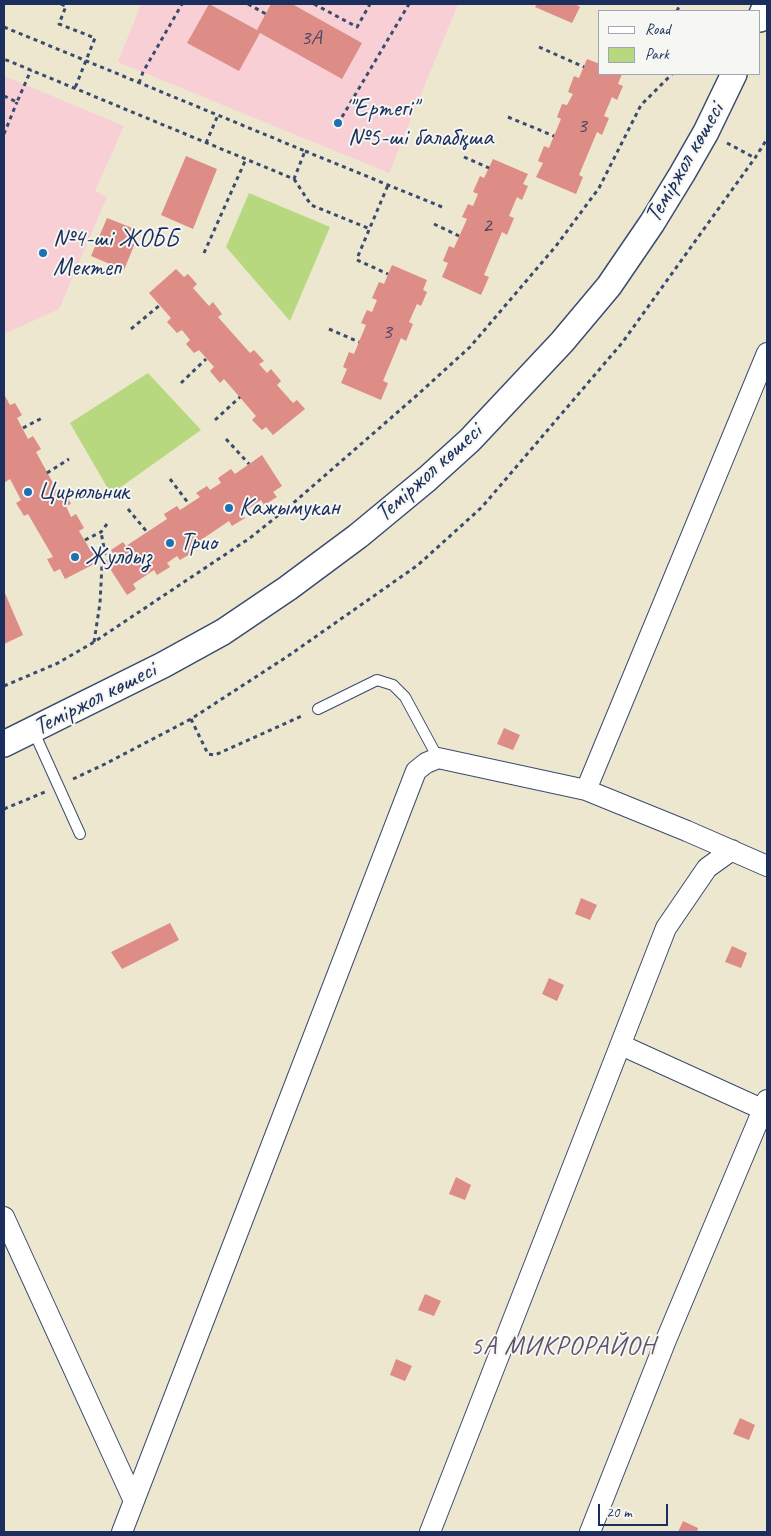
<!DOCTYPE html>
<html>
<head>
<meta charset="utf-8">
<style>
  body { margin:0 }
  #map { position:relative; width:771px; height:1536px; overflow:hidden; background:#ede7cf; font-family:Caveat,sans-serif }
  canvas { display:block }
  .frame { position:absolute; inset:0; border:5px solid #1b2f5e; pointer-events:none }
  .legend { position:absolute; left:598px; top:10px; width:162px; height:65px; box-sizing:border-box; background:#f6f6f2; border:1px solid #9ea6b7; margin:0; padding:6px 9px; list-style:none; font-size:15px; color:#1b2f5e }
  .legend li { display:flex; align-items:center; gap:10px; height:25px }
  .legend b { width:25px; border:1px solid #9ea6b7 }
  .scale { position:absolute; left:598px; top:1504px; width:70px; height:22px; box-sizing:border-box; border:2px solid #1b2f5e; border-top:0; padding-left:6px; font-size:15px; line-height:18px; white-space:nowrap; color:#1b2f5e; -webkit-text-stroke:4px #f6f6f2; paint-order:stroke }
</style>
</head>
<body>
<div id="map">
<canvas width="771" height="1536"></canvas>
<div class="frame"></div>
<ul class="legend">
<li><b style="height:6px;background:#fff"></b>Road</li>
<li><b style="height:14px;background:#b8d87f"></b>Park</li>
</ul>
<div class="scale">20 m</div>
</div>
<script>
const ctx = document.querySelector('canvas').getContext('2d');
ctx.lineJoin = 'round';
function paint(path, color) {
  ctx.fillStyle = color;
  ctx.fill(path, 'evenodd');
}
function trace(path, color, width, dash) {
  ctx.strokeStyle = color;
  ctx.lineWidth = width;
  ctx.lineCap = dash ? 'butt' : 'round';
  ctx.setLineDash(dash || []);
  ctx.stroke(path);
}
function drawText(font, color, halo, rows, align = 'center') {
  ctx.font = font + ' Caveat,sans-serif';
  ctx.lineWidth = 4;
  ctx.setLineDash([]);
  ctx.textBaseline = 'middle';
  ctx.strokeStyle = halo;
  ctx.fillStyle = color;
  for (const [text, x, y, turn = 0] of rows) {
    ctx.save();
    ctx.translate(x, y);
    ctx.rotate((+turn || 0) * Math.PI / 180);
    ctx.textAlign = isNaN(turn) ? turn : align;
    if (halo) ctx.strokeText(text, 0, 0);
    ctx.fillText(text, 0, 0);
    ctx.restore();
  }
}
paint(new Path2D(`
  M141 4H458L389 173 118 62Z
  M4 76 124 126 95 191 107 197 59 309 4 334Z`), '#f7cfd5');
paint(new Path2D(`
  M249 193 330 227 290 321 226 247Z
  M148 373 201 430 111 494 70 423Z`), '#b8d87f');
paint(new Path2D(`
  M209 4 257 30 271 4H292L362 43 342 79 260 33 239 71 187 43Z
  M537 4H575L580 7 572 23 535 7Z
  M587 59 600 64V74H622L618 84 623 86 617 100 612 97 604 116 609 118 602 135 597 132 579 175 583 177 576 194 536 177 543 163 538 161 544 146 549 148 561 119 557 117 562 104 567 105 573 94 568 92 574 76 579 78Z
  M186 156 217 169 193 229 161 215Z
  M493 159 528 174 523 184 528 186 522 200 517 197 509 216 514 218 507 235 502 232 484 275 489 277 481 295 442 277 448 263 443 261 449 246 454 248 467 219 462 217 468 204 473 206 478 194 473 192 480 176 484 178Z
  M107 218 140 231 124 270 91 256Z
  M392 265 427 280 423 290 427 292 421 306 417 304 409 322 413 324 406 341 401 338 383 381 388 383 381 400 341 383 347 369 343 367 349 352 354 354 366 325 361 323 367 310 372 312 377 300 372 298 379 282 384 284Z
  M176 269 184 277 188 274 197 284 193 288 209 306 213 302 222 314 218 317 250 353 254 350 264 361 259 364 267 373 271 369 281 381 277 385 293 403 297 400 305 409 273 435 266 427 262 430 252 420 256 416 224 379 220 383 210 371 214 367 199 350 194 353 186 344 190 340 182 330 177 333 167 322 171 318 149 293Z
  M4 394 10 405 15 403 22 415 17 418 28 439 33 436 41 449 36 452 59 494 64 491 71 504 66 506 71 517 76 514 84 528 79 531 91 551 96 549 102 560 65 579 60 569 54 572 47 559 53 557 28 514 24 516 16 503 21 500 10 479 5 482 4 480Z
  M262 455 282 486 273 492 277 497 264 505 261 500 242 513 245 518 232 526 229 521 189 548 192 553 180 560 177 556 167 563 170 567 157 575 154 570 133 584 136 589 127 595 105 561 114 555 111 550 123 542 126 546 167 519 164 514 177 506 180 510 200 497 196 493 207 486 210 490 221 483 218 478 231 469 235 474Z
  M4 591 23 635 4 644Z
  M504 728 520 735 513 750 497 744Z
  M581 898 597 905 590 920 575 914Z
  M170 923 179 940 122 969 111 952Z
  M732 946 747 953 741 968 725 962Z
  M549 978 564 985 557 1001 542 994Z
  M456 1177 471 1185 465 1200 449 1194Z
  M425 1294 441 1301 434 1316 418 1310Z
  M396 1359 412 1366 405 1381 390 1375Z
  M740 1418 755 1425 749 1440 733 1434Z
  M683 1521 698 1528 697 1532H678Z`), '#dd8c86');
const service = new Path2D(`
  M318 709 377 680 393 685 405 697 438 758
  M33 730 80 834`);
const minor = new Path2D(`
  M586 790 767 353
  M621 1045 764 1110
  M4 1217 134 1501
  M122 1532 416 771 426 763 438 758 586 790 687 831 767 866
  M430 1532 666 928 707 868 732 850
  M590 1532 666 1340 767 1100`);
const tertiary = new Path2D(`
  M760 19 766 4
  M4 744 163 665 223 632 288 588 358 536 427 479 470 440 562 342 609 286 652 223 682 174 706 132 734 74`);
trace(service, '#3a4b6f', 12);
trace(minor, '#3a4b6f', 22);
trace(tertiary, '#3a4b6f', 28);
trace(new Path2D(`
  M61 4 66 6 59 24 95 38 75 88
  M248 4 266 14
  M314 4 357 27 370 4
  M677 11 680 4
  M4 27 305 151 294 179 4 59
  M539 47 584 67
  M139 83 143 72 182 4
  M4 96 17 102 31 70
  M342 117 409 4
  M508 117 554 136
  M4 134 17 102
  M206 143 218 115
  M727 143 755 158
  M305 151 442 207
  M464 157 489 168
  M294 179 311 205 370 229
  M434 224 459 236
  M204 253 246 159
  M358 256 388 185
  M357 260 388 274
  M131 329 160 305
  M329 329 359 342
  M181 383 206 359
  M215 420 240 397
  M23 428 44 417
  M226 439 249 464
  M47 473 69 459
  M170 479 189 504
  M128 509 147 532
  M85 540 101 532 107 524
  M94 642 100 603 102 565 105 553 101 532
  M4 686 58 663 94 642 250 538 291 505 415 397 470 347 556 246 599 188 641 105 672 74
  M191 719 208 754 215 755 304 715
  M73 779 105 764 191 719 288 656 418 565 482 507 622 343 755 158 767 139
  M4 809 45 792`), '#3a4b6f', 3, [4, 4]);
trace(service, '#fff', 10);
trace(minor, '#fff', 20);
trace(tertiary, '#fff', 25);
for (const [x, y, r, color] of [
  [338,123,5,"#1f6fb2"],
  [43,253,5,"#1f6fb2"],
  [28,492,5,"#1f6fb2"],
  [229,508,5,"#1f6fb2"],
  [170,543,5,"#1f6fb2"],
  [75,557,5,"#1f6fb2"]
]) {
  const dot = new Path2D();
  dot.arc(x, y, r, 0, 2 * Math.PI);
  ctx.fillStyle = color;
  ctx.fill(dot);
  trace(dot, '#f6f6f2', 2);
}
drawText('22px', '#4c4668', null, [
  ["3А",311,38],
  ["3",582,126],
  ["2",487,226],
  ["3",387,332]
]);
drawText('25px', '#1b2f5e', '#f6f6f2', [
  ["\"Ертегі\"",348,109],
  ["№5-ші балабқша",348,138],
  ["№4-ші ЖОББ",53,239],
  ["Мектеп",53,268],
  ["Цирюльник",38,492],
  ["Кажымукан",239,508],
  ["Трио",180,543],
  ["Жулдыз",85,557]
], 'left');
drawText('25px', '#1b2f5e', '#f6f6f2', [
  ["Теміржол көшесі",685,163,-60],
  ["Теміржол көшесі",429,473,-42],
  ["Теміржол көшесі",95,699,-27]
]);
ctx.letterSpacing = '1px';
drawText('26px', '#5f506c', '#f6f6f2', [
  ["5А МИКРОРАЙОН",563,1347]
]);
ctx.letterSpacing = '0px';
</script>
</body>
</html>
